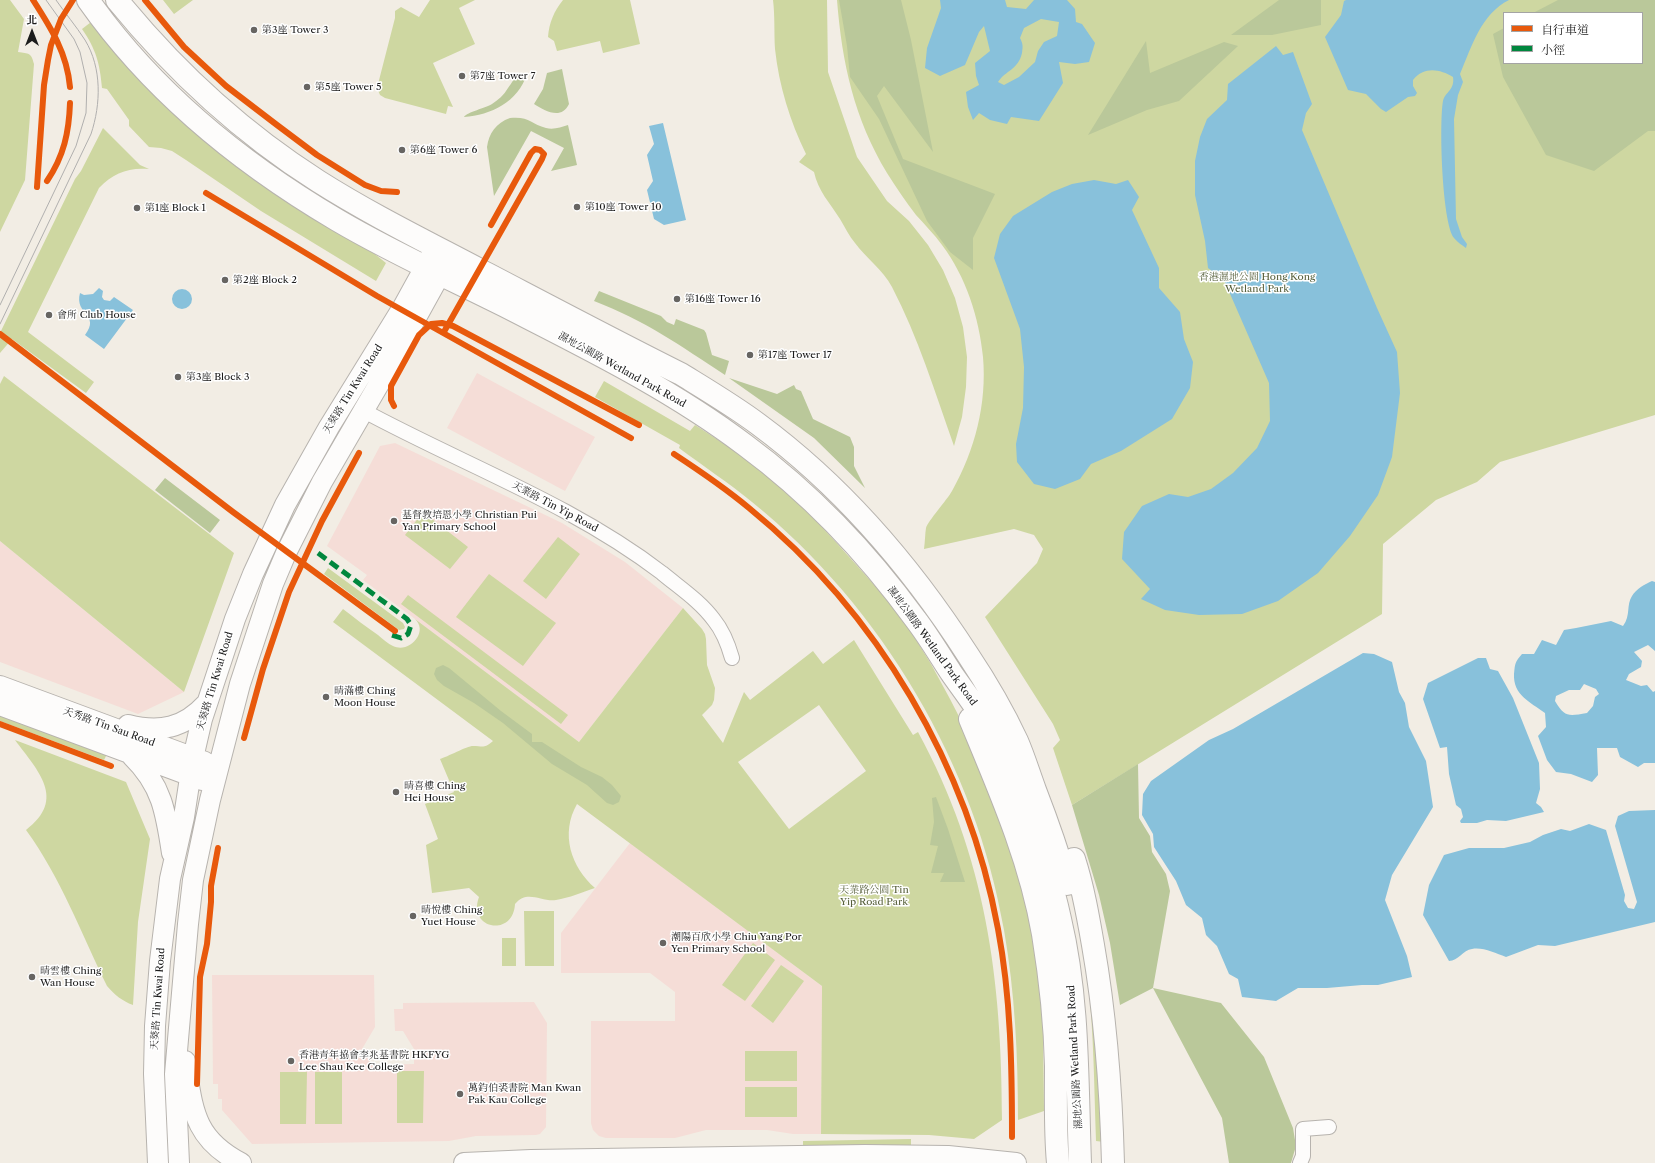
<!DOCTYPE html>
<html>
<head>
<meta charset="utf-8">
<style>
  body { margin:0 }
  #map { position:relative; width:1655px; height:1163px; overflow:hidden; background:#f2ede4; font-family:"Libre Caslon Text","Noto Serif TC",serif }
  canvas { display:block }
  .legend { position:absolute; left:1503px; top:12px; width:140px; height:52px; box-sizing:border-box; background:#fff; border:1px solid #a4a4a4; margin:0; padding:5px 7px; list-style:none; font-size:12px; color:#1c1c1c }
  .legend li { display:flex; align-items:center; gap:8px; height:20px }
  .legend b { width:20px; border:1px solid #a4a4a4 }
  .north { position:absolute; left:12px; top:12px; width:40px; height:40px; -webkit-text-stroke:3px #fff; paint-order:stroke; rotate:0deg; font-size:11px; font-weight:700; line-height:16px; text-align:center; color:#1c1c1c }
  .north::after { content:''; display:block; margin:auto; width:14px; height:18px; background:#1c1c1c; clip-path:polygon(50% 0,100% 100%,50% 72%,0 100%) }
</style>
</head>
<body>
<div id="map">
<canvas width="1655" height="1163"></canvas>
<ul class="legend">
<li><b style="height:5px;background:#e8590c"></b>自行車道</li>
<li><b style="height:5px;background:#00873e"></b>小徑</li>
</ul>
<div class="north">北</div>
</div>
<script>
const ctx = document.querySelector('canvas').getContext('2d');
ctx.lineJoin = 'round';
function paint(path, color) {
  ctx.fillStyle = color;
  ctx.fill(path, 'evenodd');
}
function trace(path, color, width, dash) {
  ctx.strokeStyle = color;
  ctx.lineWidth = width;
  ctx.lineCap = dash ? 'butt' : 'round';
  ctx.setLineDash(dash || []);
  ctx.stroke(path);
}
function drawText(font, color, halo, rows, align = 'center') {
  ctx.font = font + ' "Libre Caslon Text","Noto Serif TC",serif';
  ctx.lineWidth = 3;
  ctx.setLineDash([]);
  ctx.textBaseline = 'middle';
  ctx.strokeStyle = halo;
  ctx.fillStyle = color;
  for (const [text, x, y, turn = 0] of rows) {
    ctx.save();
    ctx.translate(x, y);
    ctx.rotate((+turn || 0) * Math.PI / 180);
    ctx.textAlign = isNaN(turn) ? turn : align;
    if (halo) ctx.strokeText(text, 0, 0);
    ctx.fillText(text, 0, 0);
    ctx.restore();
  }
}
paint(new Path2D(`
  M477 373 595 437 565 491 447 428Z
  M395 443 562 523 625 562 683 608 579 742 363 580 367 575 327 546 380 446Z
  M0 541 45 578 184 692 138 714 0 662Z
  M630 843 822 986 821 1134H793L767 1130H706L675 1138H606L599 1136 593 1130 591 1123V1021H675V992L650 973H561V933Z
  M212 975H374L375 1027 362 1049 372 1065 414 1064V1049L403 1031H395L394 1009H403V1003L534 1002 547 1023 546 1127 540 1134 536 1135 476 1136 449 1141 252 1144 222 1110V1099H218V1084H213Z`), '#f5ddd7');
paint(new Path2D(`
  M0 0H10L24 19 18 52C29 54 31 52 34 64L25 180 0 232Z
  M163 0H193L174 14Z
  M430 0H475L459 8 475 44 433 63 453 107 448 106 446 114 385 98 380 95 377 88 395 18V11L401 7 419 17Z
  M563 0H630L640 44 603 53 600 41 557 51 554 41 548 37C549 23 554 11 563 0Z
  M773 0H827L828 72 857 157 887 201 909 221 928 245 943 270 955 298 963 327 967 357 966 387 962 417 954 446C935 392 918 337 892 287 883 270 866 258 855 243 849 236 845 227 840 219 830 203 818 191 814 172L799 162 806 154C790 121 779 86 775 49 774 33 775 16 773 0Z
  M837 0H1655V415L1500 462 1477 482 1436 500 1383 544 1382 614 1072 805 1053 748 1060 740 1053 724 985 617 1037 563 1043 549 1034 535 1014 529 924 549C925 542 925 534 926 528 928 521 947 500 952 491 975 450 987 404 983 357 979 317 966 277 942 245 934 234 925 225 916 215 906 202 896 187 887 173 854 118 842 63 837 0ZM1504 13H1642V63H1504Z
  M95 19 118 49 386 263 376 281 261 211 186 160 172 151 161 148 149 147 129 126V120L107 89 102 88C100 64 96 49 82 29Z
  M103 128 140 165 149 169C129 167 113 173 99 188L28 332 94 382 86 393 12 339 0 353V333L75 179 81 171Z
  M4 376 234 553 184 692 0 541V384Z
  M604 381 690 431 695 425 737 452 771 479 804 508 834 540 886 598 910 630 931 664 950 699 969 736 1014 851 1036 945 1043 1026 1044 1111 1018 1120C1018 1056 1015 993 1004 930 976 766 882 607 752 502 729 483 703 466 679 448L680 445 595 397Z
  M423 512 468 547 450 569 405 535Z
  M558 537 580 554 546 599 523 581Z
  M328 568 403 623 405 627 404 629 399 630 324 574Z
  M489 574 556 623 523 666 456 617Z
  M408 595 568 715 561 724 401 604Z
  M683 608 702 629 705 634 706 639 707 665 715 688 714 700 712 705 702 715 723 743 744 692 750 700 813 651 823 664 854 640 913 735 918 732C986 857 1002 979 1002 1120L974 1139 929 1135 821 1134 822 986 577 804C560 834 571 867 595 888 583 892 569 898 556 900 541 902 527 889 515 904 513 938 467 929 479 897L469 888 432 893 426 845 438 839 425 804 454 792 440 759C447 757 467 746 473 746 483 746 484 749 493 741L333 622 343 609C355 618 366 627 378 635 383 639 388 644 393 646 409 654 429 632 415 619L579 742ZM819 705 866 771 789 829 738 762Z
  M0 714 107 754 104 760 0 721Z
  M15 740 126 782 150 839 138 922 133 1005C122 1001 115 995 107 986 81 933 61 878 26 830 67 799 38 771 15 740Z
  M1060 847 1091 966 1104 1142 1096 1141C1094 1088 1094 1034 1088 981 1083 935 1071 891 1060 847Z
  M524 911H554V966H525Z
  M502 938H516V966H502Z
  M753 943 775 960 745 1001 722 985Z
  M781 965 804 981 773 1023 751 1006Z
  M745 1051H797V1081H745Z
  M397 1071H424L423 1123H397Z
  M280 1072H307L306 1124H280Z
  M315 1072H342V1124H315Z
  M745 1087H797V1117H745Z
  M911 1139V1146L803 1148V1141Z`), '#ced7a1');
paint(new Path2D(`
  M839 0H901L911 40 933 152 884 86 877 96 903 159 995 194 973 238V270L950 252 927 221 879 119 850 77 847 46Z
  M1279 0H1321V25L1272 35H1231Z
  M1558 0H1655V131H1648L1594 171 1546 155 1503 77 1493 34 1504 28V63H1642V13H1533Z
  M1146 41 1150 73 1224 42 1238 46 1179 101 1147 110 1088 135Z
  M562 69 569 104C561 121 544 110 534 104L543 89 547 73Z
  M520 74H527C518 102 491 115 464 117 467 112 486 108 492 104 498 100 504 95 508 88 512 83 514 77 520 74Z
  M510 118C529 116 531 124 546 128 554 130 561 127 568 125L577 165 551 171 564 148 531 131 494 196 487 147C489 133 496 123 510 118Z
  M599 291 661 316 667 322 674 325 676 319 704 330 706 333 712 355 729 361 725 375C681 346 644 320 594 301Z
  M729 378 777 394 794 385 796 389 801 391 813 419 850 437 854 447V466L865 488 814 438Z
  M165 478 220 520 210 533 155 490Z
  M443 665 449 668 501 711 532 734V742H542L581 767 602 777 612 785 621 796 619 802 613 805 607 803 587 785 552 764 503 723 474 703 444 686 437 680 434 674 436 668Z
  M1138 764 1139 818 1150 836 1152 852 1166 874 1170 891 1153 988 1221 1003 1264 1057 1293 1128 1296 1146 1291 1163H1229L1222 1118 1153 988 1120 1005 1110 943 1099 895 1072 805Z
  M936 797 948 829 965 882H940L944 873H931L938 846 930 845 934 822 932 798Z`), '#bac89a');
paint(new Path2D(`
  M940 0H1005L1007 7 1026 9 1034 0H1067L1075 9 1076 22 1082 24 1095 43 1089 62 1075 64 1059 62 1063 83 1039 121 1011 117 1007 124 990 120 979 113 973 120 968 107 966 92 979 85 976 76 975 63 990 51 984 26 979 32 965 65 940 76 925 68 927 48 941 8ZM1041 19 1059 22 1057 36 1044 42 1038 51 1035 62 1019 77 1004 85 998 82C1006 70 1018 70 1022 53 1023 46 1023 44 1020 38L1024 28Z
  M1346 0H1509C1481 14 1472 46 1460 74L1463 82 1458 95 1454 119 1456 219 1462 237 1467 244 1466 248C1462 245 1457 242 1454 238 1442 222 1439 123 1443 101 1445 92 1455 90 1453 77 1440 69 1424 66 1413 80V86L1417 93 1415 96 1408 97 1386 112 1381 109 1366 94 1348 90 1325 37 1341 15 1344 1Z
  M1276 46 1283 55 1293 52 1312 104 1306 113 1302 130 1377 308 1397 352 1400 393 1392 457 1378 495 1350 536 1318 573 1278 601 1242 614 1199 615 1165 610 1141 599 1150 589 1122 559 1124 532 1142 506 1169 494 1188 497 1211 489 1233 473 1257 448 1270 421 1269 383 1224 280 1208 268 1205 241 1195 195V161L1200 137 1207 119 1227 100 1228 84Z
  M663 123 686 220 664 225 654 219 647 190 653 181 647 155 654 144 649 126Z
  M1094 180 1116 184 1128 180 1139 197 1132 210 1159 268V288L1180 312 1184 339 1193 362 1190 388 1172 419 1121 451 1091 464 1080 479 1055 489 1034 484 1017 462 1016 444 1023 408 1024 367 1020 329 994 258 1000 234 1013 216 1052 192 1072 184Z
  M99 288 103 291 102 297 104 300 110 301 114 297 133 310 104 349 85 335C101 314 74 315 80 293L84 295 93 294Z
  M172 299a10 10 0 1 1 20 0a10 10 0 1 1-20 0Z
  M1652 581 1655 582V651L1648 645 1634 652 1642 661 1641 667 1629 674 1626 680 1641 686 1647 685 1653 692 1655 691V763H1644L1638 767 1620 757 1617 748H1597L1598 775 1592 782 1571 774 1556 772 1547 760 1538 736 1546 727 1545 713C1530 702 1513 695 1514 674 1515 663 1515 662 1522 654H1534L1542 640 1556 645 1564 630 1576 628 1611 621 1623 626C1631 615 1626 605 1632 596 1636 589 1645 584 1652 581ZM1584 684 1596 689 1599 694 1595 697 1593 706 1587 713C1569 716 1565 718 1555 701L1556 696 1569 690H1580Z
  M1363 653 1374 654 1392 662 1399 692 1405 703 1409 727 1426 761 1433 807 1392 875 1385 900 1407 956 1412 977 1378 985H1362L1327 988H1298L1276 1001 1242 997 1238 979 1229 974 1217 946 1206 935 1202 918 1186 905 1176 881 1154 847 1153 834 1142 815 1143 794 1151 781 1209 740 1233 729Z
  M1478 658H1486L1490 669 1498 671 1513 698 1539 763 1540 789 1536 803 1541 807 1544 812 1506 821 1487 820 1477 823H1461L1460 821 1463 817 1461 809 1456 805 1449 774 1447 747 1440 748 1423 699 1428 683Z
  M1655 810V922L1555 946 1538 945 1506 957C1495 953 1483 947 1472 949 1463 950 1458 961 1449 961L1423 915 1429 885 1444 855 1469 848H1504L1530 842 1543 835 1561 829 1570 831 1589 824 1606 830 1625 895 1624 901 1628 908 1634 909 1637 902 1615 826 1618 816 1629 811Z`), '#88c1db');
const street = new Path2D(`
  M364 411C464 465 572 504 662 573 680 588 700 601 714 620 723 631 728 644 732 658
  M1300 1163 1303 1156V1129L1329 1127`);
const secondary = new Path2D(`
  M0 686 205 762
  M0 705 202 780
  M128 725C160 733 184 728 206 704
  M132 756C162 785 166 813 172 853
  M185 1061C193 1109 193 1138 241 1163
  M158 1163 154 1074 155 1026 160 961 170 879 184 817 193 758 202 719 235 619 253 574 285 505 329 427 403 307 436 247
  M179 1163 175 1074 188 924 193 880 210 800 240 684 273 584 287 551 322 482 390 365 448 260
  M464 1163 531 1160 865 1155 948 1156 1016 1163`);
const primary = new Path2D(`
  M88 0C152 91 242 164 337 220 391 252 449 278 505 306 587 348 671 389 745 445 810 493 868 554 916 620 929 637 940 656 952 674 966 694 981 713 993 735 1006 759 1016 784 1026 810 1040 846 1052 882 1060 919 1079 999 1077 1082 1080 1163
  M117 0C174 70 241 132 318 181 370 214 425 241 480 270 547 305 613 340 681 374 707 390 734 406 758 424 842 486 912 568 968 655 986 682 1003 711 1017 741 1024 757 1029 774 1035 790 1047 821 1058 852 1067 884
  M970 719C999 789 1030 859 1043 934 1050 977 1055 1022 1056 1066 1056 1099 1055 1131 1058 1163
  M1074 859C1083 887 1088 916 1093 945 1106 1019 1111 1088 1113 1163`);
trace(street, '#b7b3ae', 16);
trace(secondary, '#b7b3ae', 22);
trace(primary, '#b7b3ae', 24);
trace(street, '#fdfcfb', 14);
trace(secondary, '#fdfcfb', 20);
trace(primary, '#fdfcfb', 22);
trace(new Path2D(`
  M0 305 76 146 86 113 87 83 80 52 74 39 46 0
  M0 324 91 134C101 104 102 68 85 40 76 26 65 13 56 0`), '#b0afae', 1);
trace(new Path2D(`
  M318 553 407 619 411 625 408 634 401 638 392 635`), '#00873e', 5, [10, 5]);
trace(new Path2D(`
  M33 0C51 28 67 53 70 87
  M145 0 184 47 226 86 277 125 317 155 365 185 381 191 397 192
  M47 181C64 156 69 132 70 103
  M37 187 44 85 48 60 51 45 61 19 73 0
  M206 193 377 296 631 438
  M445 330 542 159 544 154 540 150 535 149 531 153 491 225
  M0 334 233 512 395 631
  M394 406 391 400V386L419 335 431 324 442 323 453 326 639 425
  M674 454C700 471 725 488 749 508 878 613 968 766 998 929 1011 998 1012 1068 1012 1137
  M0 724 111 766
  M244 738 263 669 289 592 322 521 359 453
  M197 1084 200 977 207 944 211 902V886L218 848`), '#e8590c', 6);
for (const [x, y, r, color] of [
  [254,30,4,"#676562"],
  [462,76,4,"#676562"],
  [307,87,4,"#676562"],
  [402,150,4,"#676562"],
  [577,207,4,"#676562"],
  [137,208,4,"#676562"],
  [225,280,4,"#676562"],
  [677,299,4,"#676562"],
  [49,315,4,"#676562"],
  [750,355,4,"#676562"],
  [178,377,4,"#676562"],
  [394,521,4,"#676562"],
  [326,697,4,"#676562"],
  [396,792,4,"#676562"],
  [413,916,4,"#676562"],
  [663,943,4,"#676562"],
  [32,977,4,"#676562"],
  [291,1061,4,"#676562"],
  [460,1094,4,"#676562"]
]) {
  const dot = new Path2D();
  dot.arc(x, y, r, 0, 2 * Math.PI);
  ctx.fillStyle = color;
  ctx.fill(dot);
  trace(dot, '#fff', 1.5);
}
drawText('10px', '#1c1c1c', '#fff', [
  ["第3座 Tower 3",262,30],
  ["第7座 Tower 7",470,76],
  ["第5座 Tower 5",315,87],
  ["第6座 Tower 6",410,150],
  ["第10座 Tower 10",585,207],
  ["第1座 Block 1",145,208],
  ["第2座 Block 2",233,280],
  ["第16座 Tower 16",685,299],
  ["會所 Club House",57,315],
  ["第17座 Tower 17",758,355],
  ["第3座 Block 3",186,377],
  ["基督教培恩小學 Christian Pui",402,515],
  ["Yan Primary School",402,527],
  ["晴滿樓 Ching",334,691],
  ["Moon House",334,703],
  ["晴喜樓 Ching",404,786],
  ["Hei House",404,798],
  ["晴悅樓 Ching",421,910],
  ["Yuet House",421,922],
  ["潮陽百欣小學 Chiu Yang Por",671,937],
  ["Yen Primary School",671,949],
  ["晴雲樓 Ching",40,971],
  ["Wan House",40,983],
  ["香港青年拹會李兆基書院 HKFYG",299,1055],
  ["Lee Shau Kee College",299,1067],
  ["萬鈞伯裘書院 Man Kwan",468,1088],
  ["Pak Kau College",468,1100]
], 'left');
drawText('10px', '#57603b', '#fff', [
  ["香港濕地公園 Hong Kong",1257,277],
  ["Wetland Park",1257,289],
  ["天業路公園 Tin",874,890],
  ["Yip Road Park",874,902]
]);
drawText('10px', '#1c1c1c', '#fff', [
  ["濕地公園路 Wetland Park Road",622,370,29],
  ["天葵路 Tin Kwai Road",353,389,-58],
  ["天業路 Tin Yip Road",555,507,28],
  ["濕地公園路 Wetland Park Road",932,646,54],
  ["天葵路 Tin Kwai Road",215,681,-73],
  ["天秀路 Tin Sau Road",109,727,20],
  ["天葵路 Tin Kwai Road",158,999,-86],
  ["濕地公園路 Wetland Park Road",1075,1057,-93]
]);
</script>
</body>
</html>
